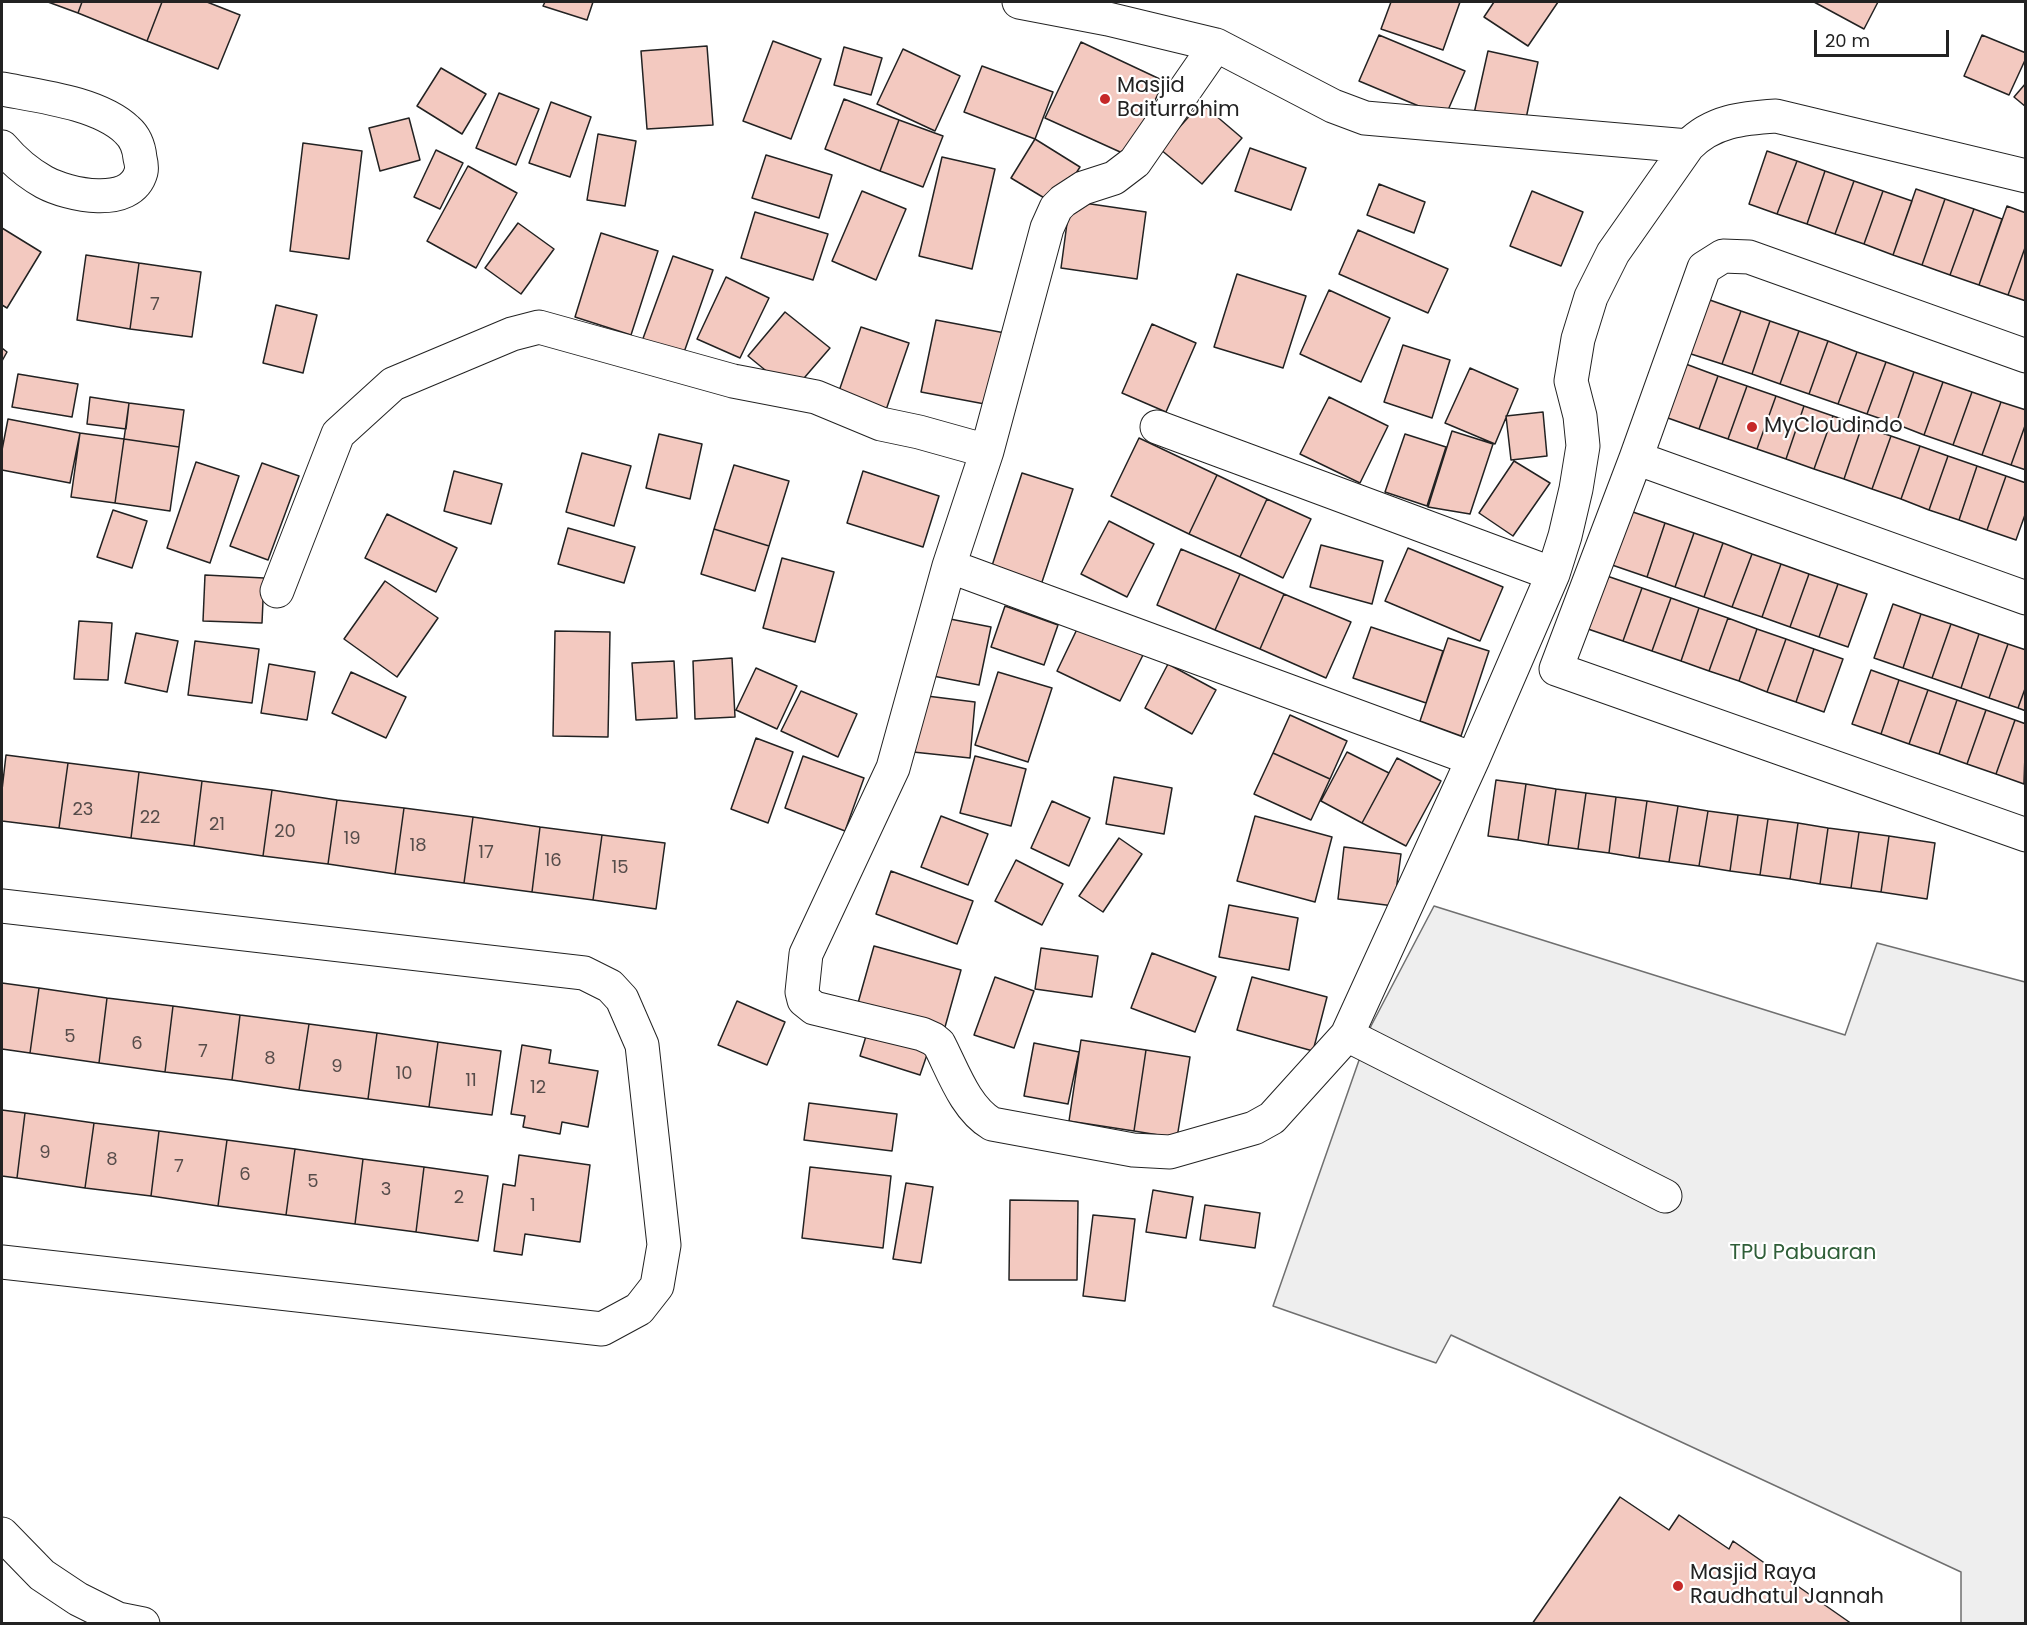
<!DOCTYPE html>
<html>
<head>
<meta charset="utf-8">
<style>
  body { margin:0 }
  #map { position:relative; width:2027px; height:1625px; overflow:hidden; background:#fff; font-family:Poppins,sans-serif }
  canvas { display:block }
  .frame { position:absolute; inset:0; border:3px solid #222; pointer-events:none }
  .scale { position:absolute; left:1814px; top:30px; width:135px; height:27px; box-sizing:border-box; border:3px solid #222; border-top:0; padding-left:8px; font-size:18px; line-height:21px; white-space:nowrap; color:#222; -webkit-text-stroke:4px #fff; paint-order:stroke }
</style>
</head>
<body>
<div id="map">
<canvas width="2027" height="1625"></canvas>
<div class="frame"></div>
<div class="scale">20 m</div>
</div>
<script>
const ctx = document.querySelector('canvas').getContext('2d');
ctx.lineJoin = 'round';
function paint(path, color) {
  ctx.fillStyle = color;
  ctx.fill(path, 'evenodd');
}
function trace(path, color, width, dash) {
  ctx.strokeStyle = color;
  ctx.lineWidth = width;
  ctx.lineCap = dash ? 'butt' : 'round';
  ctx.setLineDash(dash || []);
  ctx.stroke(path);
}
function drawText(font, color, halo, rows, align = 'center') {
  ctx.font = font + ' Poppins,sans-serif';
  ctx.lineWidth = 4.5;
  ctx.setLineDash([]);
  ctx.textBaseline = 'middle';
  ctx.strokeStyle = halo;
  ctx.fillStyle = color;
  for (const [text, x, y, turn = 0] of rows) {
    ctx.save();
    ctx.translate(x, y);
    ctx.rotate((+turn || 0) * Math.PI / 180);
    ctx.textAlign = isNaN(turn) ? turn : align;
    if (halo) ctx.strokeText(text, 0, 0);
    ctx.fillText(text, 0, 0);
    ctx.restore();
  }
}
const green = new Path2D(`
  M1434 906 1845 1035 1877 943 2025 982V1623H1961V1572L1451 1335 1436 1363 1273 1306 1371 1026Z`);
paint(green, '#eee');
trace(green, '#6f6f6f', 1.5);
const building = new Path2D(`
  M48 2H82L78 13Z
  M82 2H162L147 41 78 13Z
  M162 2H207L240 15 218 69 147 41Z
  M545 2H593L587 20 543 6Z
  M1391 2H1460L1443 50 1381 29Z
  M1494 2H1558L1528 46 1484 17Z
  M1814 2H1878L1864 29Z
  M1379 35 1465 71 1445 117 1359 81Z
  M1982 35 2026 53V58L2009 95 1964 76Z
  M773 41 821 59 791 139 743 121Z
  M1081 42 1164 81 1129 156 1045 118Z
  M707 46 713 125 647 129 641 51Z
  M844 47 882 58 871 95 834 85Z
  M903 49 960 76 935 131 877 104Z
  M1488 51 1538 62 1524 128 1473 118Z
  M982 66 1053 92 1035 139 964 112Z
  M441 68 486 94 462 134 417 106Z
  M2026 83V107L2014 97Z
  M499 93 539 109 516 165 476 148Z
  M844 99 899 120 880 171 825 149Z
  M551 102 591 117 570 177 529 163Z
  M1201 103 1242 138 1202 184 1160 149Z
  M409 118 420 160 380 171 369 128Z
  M899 120 943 136 923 187 880 171Z
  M598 134 636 141 625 206 587 200Z
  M1035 139 1080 167 1056 205 1011 178Z
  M303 143 362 151 349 259 290 251Z
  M1250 148 1306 168 1291 210 1235 191Z
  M436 150 463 163 440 209 414 197Z
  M1767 151 1797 161 1777 214 1749 204Z
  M766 155 832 175 819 218 752 198Z
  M942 157 995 169 972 269 919 256Z
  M1797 161 1825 171 1807 224 1777 214Z
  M468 166 517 193 476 268 427 241Z
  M1825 171 1854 181 1835 234 1807 224Z
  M1854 181 1883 191 1864 244 1835 234Z
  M1379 184 1425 202 1414 233 1367 215Z
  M1916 189 1945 199 1922 265 1893 255Z
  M862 191 906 209 876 280 832 261Z
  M1532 191 1583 212 1561 266 1510 246Z
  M1883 191 1912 201 1893 255 1864 244Z
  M1945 199 1974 209 1950 275 1922 265Z
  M1070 201 1146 212 1137 279 1061 268Z
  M2007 206 2026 213V245L2008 295 1979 285Z
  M1974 209 2002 219 1979 285 1950 275Z
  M755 212 828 234 813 280 741 258Z
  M518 223 554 249 521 294 485 268Z
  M2 228 41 252 7 308 2 305Z
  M1358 230 1448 269 1428 313 1339 274Z
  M601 233 658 251 631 335 575 317Z
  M2026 245V301L2008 295Z
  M86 255 139 263 130 329 77 320Z
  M673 256 713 270 682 358 641 344Z
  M139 263 201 272 192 337 130 329Z
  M1237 274 1306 296 1283 368 1214 347Z
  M726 277 769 298 740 358 697 339Z
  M1329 290 1390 318 1361 382 1300 354Z
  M1707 299 1741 311 1722 364 1688 353Z
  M276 305 317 315 303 373 263 363Z
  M1741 311 1770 321 1752 374 1722 364Z
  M785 312 830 348 792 392 748 356Z
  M936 320 1005 333 990 405 921 392Z
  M1770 321 1799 331 1780 384 1752 374Z
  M1152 324 1196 343 1166 412 1122 393Z
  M861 327 909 343 886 410 838 394Z
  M1799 331 1828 341 1809 394 1780 384Z
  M1828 341 1857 352 1838 404 1809 394Z
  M1403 345 1450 360 1432 418 1384 402Z
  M2 348 7 352 2 361Z
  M1857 352 1886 362 1867 414 1838 404Z
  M1886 362 1914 372 1896 424 1867 414Z
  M1683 363 1718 376 1699 429 1665 417Z
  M1470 368 1518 389 1495 444 1445 423Z
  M1914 372 1943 382 1924 435 1896 424Z
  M18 374 78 384 72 417 12 407Z
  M1718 376 1747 386 1728 439 1699 429Z
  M1943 382 1972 392 1953 445 1924 435Z
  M1747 386 1776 396 1757 449 1728 439Z
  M1972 392 2001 402 1982 455 1953 445Z
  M1776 396 1804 406 1786 459 1757 449Z
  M90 397 129 403 126 429 87 424Z
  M1329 397 1388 426 1360 483 1300 454Z
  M2001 402 2026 410V423L2011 465 1982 455Z
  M129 403 184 410 179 447 124 439Z
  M1804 406 1833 416 1814 469 1786 459Z
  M1543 412 1547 456 1511 460 1506 416Z
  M1833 416 1862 426 1844 479 1814 469Z
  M8 419 80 433 70 483 2 470V450Z
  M2026 423V470L2011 465Z
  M1862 426 1891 436 1872 489 1844 479Z
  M1452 431 1493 444 1470 514 1428 507Z
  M80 433 124 439 115 503 71 497Z
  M659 434 702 444 690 499 646 488Z
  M1405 434 1446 447 1427 506 1385 492Z
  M1891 436 1920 446 1901 499 1872 489Z
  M1139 438 1217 475 1189 534 1111 496Z
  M124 439 179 447 170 511 115 503Z
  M1920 446 1948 456 1929 510 1901 499Z
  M582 453 631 466 614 526 566 512Z
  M1948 456 1977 466 1959 520 1929 510Z
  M1514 461 1550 483 1513 536 1479 513Z
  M196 462 239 476 210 563 167 548Z
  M262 463 299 476 268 560 230 546Z
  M734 465 789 481 769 546 714 529Z
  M1977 466 2006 476 1987 530 1959 520Z
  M454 471 502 484 491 524 444 511Z
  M863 471 939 496 923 547 847 523Z
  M1022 473 1073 489 1039 591 989 575Z
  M1217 475 1267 499 1240 557 1189 534Z
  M2006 476 2026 483V512L2016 540 1987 530Z
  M1267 499 1311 519 1283 578 1240 557Z
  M113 510 147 521 132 568 97 557Z
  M1630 511 1665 523 1647 577 1612 565Z
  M387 514 457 548 436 592 365 558Z
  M1109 521 1154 544 1127 597 1081 574Z
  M1665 523 1694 533 1675 587 1647 577Z
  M568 528 635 547 624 583 558 564Z
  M714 529 769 546 755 591 701 574Z
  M1694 533 1723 543 1704 597 1675 587Z
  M1723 543 1752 554 1732 607 1704 597Z
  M1321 545 1383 561 1372 604 1310 587Z
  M1408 548 1503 587 1480 641 1385 601Z
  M1181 549 1240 574 1215 630 1157 605Z
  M1752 554 1781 564 1762 617 1732 607Z
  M782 558 834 572 815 642 763 628Z
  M1781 564 1809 574 1790 627 1762 617Z
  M1240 574 1284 594 1260 649 1215 630Z
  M1809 574 1838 584 1819 637 1790 627Z
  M205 575 264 578 262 623 203 621Z
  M1607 576 1642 588 1623 641 1588 629Z
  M385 581 438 618 397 677 344 639Z
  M1838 584 1867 594 1848 647 1819 637Z
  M1642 588 1671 598 1652 651 1623 641Z
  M1284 594 1351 622 1326 678 1260 649Z
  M1671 598 1699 608 1681 661 1652 651Z
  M1893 604 1921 614 1903 668 1874 658Z
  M1005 606 1058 625 1044 665 991 647Z
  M1699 608 1728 618 1709 671 1681 661Z
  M1921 614 1951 624 1932 678 1903 668Z
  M945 618 991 627 979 685 933 676Z
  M1728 618 1757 629 1739 681 1709 671Z
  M79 621 112 623 108 680 74 679Z
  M1951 624 1979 634 1961 688 1932 678Z
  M1079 625 1143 655 1120 701 1057 671Z
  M1371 627 1443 651 1426 703 1353 678Z
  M1757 629 1786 639 1767 692 1739 681Z
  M555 631 610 632 608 737 553 736Z
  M136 633 178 641 167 692 125 683Z
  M1979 634 2008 644 1989 698 1961 688Z
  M1448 638 1489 651 1461 736 1420 721Z
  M1786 639 1814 649 1796 702 1767 692Z
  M195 641 259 649 252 703 188 695Z
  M2008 644 2026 650V686L2018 708 1989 698Z
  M1814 649 1843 659 1824 712 1796 702Z
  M732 658 735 717 695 719 693 661Z
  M674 661 677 718 636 720 632 663Z
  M269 664 315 672 307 720 261 713Z
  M1168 664 1216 690 1192 734 1145 708Z
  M756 668 797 686 777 729 736 710Z
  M1871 670 1899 680 1881 734 1852 724Z
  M351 672 406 697 386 738 332 713Z
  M998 672 1052 688 1028 762 975 745Z
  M1899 680 1928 690 1909 744 1881 734Z
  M2026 686V711L2018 708Z
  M1928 690 1957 700 1939 754 1909 744Z
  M801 691 857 714 838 757 781 731Z
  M919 695 975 702 970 758 913 752Z
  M1957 700 1986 710 1967 764 1939 754Z
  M1986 710 2015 720 1996 774 1967 764Z
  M1290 715 1347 741 1330 779 1273 753Z
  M2015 720 2026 724 2024 784 1996 774Z
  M756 738 793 752 768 823 731 809Z
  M1347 752 1389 773 1362 823 1321 801Z
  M1273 753 1330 779 1311 820 1254 794Z
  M6 755 68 763 59 828 2 821V790Z
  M803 756 864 778 845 831 785 808Z
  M975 756 1026 769 1011 826 960 813Z
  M1397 758 1441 781 1406 846 1362 823Z
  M68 763 139 772 131 838 59 828Z
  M139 772 202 781 194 846 131 838Z
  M1114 777 1172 788 1164 834 1106 824Z
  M1496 780 1526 784 1518 840 1488 836Z
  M202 781 272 790 263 856 194 846Z
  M1526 784 1556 789 1548 845 1518 840Z
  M1556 789 1586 793 1578 849 1548 845Z
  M272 790 337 800 328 864 263 856Z
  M1586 793 1616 797 1609 853 1578 849Z
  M1616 797 1647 801 1639 858 1609 853Z
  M337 800 404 808 395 874 328 864Z
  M1052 801 1090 818 1069 866 1031 848Z
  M1647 801 1678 806 1669 862 1639 858Z
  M1678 806 1708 811 1699 866 1669 862Z
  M404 808 473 817 464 883 395 874Z
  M1708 811 1738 815 1730 871 1699 866Z
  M1738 815 1768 819 1760 875 1730 871Z
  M941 816 988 834 968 885 921 867Z
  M1255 816 1332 837 1315 902 1237 881Z
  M473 817 540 827 532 892 464 883Z
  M1768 819 1798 823 1790 879 1760 875Z
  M1798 823 1828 828 1820 884 1790 879Z
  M540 827 602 835 593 900 532 892Z
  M1828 828 1859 832 1851 888 1820 884Z
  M1859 832 1889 836 1881 892 1851 888Z
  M602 835 665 843 656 909 593 900Z
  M1889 836 1935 843 1927 899 1881 892Z
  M1119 838 1142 854 1103 912 1079 896Z
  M1344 847 1401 854 1394 906 1338 899Z
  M1016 860 1063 884 1042 925 995 901Z
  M891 871 973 901 957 944 876 914Z
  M1229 905 1298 918 1289 970 1219 957Z
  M874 946 961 970 945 1027 858 1003Z
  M1041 948 1098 956 1092 997 1035 989Z
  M1152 953 1216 977 1195 1032 1131 1008Z
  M995 977 1034 991 1014 1048 974 1035Z
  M1252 977 1327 997 1313 1051 1237 1030Z
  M2 983 39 988 30 1053 2 1049Z
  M39 988 107 998 99 1063 30 1053Z
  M107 998 173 1006 165 1072 99 1063Z
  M737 1001 785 1022 767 1065 718 1045Z
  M173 1006 240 1015 232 1080 165 1072Z
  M240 1015 309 1024 299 1090 232 1080Z
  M309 1024 377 1033 368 1099 299 1090Z
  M869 1026 930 1046 920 1075 860 1056Z
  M377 1033 438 1042 429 1107 368 1099Z
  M1081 1040 1146 1050 1134 1131 1069 1121Z
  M438 1042 501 1051 492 1115 429 1107Z
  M1034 1043 1079 1052 1068 1104 1024 1096Z
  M522 1045 551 1050 549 1063 598 1071 588 1127 562 1122 560 1134 523 1127 525 1116 511 1114Z
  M1146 1050 1190 1057 1177 1138 1134 1131Z
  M809 1103 897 1114 892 1151 804 1140Z
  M2 1110 25 1113 17 1178 2 1176Z
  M25 1113 94 1123 85 1188 17 1178Z
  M94 1123 159 1131 151 1196 85 1188Z
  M159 1131 227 1140 218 1206 151 1196Z
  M227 1140 295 1149 286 1215 218 1206Z
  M295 1149 363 1159 355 1224 286 1215Z
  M519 1155 590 1165 580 1242 525 1234 522 1255 494 1251 503 1184 515 1186Z
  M363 1159 424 1167 416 1232 355 1224Z
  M424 1167 488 1176 478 1241 416 1232Z
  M810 1167 891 1176 883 1248 802 1238Z
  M906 1183 933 1187 921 1263 893 1259Z
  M1153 1190 1193 1197 1186 1238 1146 1232Z
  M1010 1200 1078 1201 1077 1280H1009Z
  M1205 1205 1260 1213 1255 1248 1200 1240Z
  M1093 1215 1135 1219 1125 1301 1083 1296Z
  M1620 1497 1669 1530 1679 1515 1729 1549 1733 1541 1852 1624H1532Z`);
paint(building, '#f3c9c0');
trace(building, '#222', 1.5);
const minor = new Path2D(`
  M1019 2 1108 19 1216 45 1333 106 1365 118 1688 146
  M2 89C38 96 99 103 127 130 135 137 139 148 140 158 141 162 142 168 141 172 131 209 68 195 44 182 28 173 13 160 2 147
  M2026 356 1749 257 1723 256 1704 268 1636 458 1556 669 2026 835
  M1157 427 1553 574
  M987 451 1047 228 1056 208 1063 201 1083 188 1114 178 1135 162 1216 45
  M1636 458 2026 598
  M949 566 1473 759
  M277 591 338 434 393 384 512 334 539 327 733 381 816 397 881 424 919 432 987 451 949 566 893 768 806 954 802 992 804 1000 814 1008 922 1034 933 1039 939 1044C953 1071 965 1108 992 1124L1133 1150 1170 1152 1254 1128 1272 1118 1347 1035 1473 759 1553 574 1565 536 1576 489 1583 446 1580 416 1571 381 1578 339 1591 297 1613 253 1688 146C1712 121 1743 118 1776 116L2026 176
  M2 906 584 973 610 986 622 999 642 1045 664 1245 657 1286 639 1309 602 1329 2 1262
  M1347 1035 1665 1196
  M2 1534 42 1575 78 1599 118 1619 143 1624`);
trace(minor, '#222', 35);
trace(minor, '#fff', 33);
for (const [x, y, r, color] of [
  [1105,99,6,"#c62828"],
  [1752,427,6,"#c62828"],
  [1678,1586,6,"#c62828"]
]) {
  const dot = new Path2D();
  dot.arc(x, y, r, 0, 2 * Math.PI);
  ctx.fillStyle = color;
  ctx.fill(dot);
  trace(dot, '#fff', 2);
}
drawText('18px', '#564c4a', null, [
  ["7",155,305],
  ["23",83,810],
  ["22",150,818],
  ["21",217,825],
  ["20",285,832],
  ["19",352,839],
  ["18",418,846],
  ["17",486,853],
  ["16",553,861],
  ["15",620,868],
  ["5",70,1037],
  ["6",137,1044],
  ["7",203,1052],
  ["8",270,1059],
  ["9",337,1067],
  ["10",404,1074],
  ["11",471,1081],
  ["12",538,1088],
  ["9",45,1153],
  ["8",112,1160],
  ["7",179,1167],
  ["6",245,1175],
  ["5",313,1182],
  ["3",386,1190],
  ["2",459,1198],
  ["1",533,1206]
]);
drawText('21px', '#222', '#fff', [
  ["Masjid",1117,87],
  ["Baiturrohim",1117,111],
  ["MyCloudindo",1764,427],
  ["Masjid Raya",1690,1574],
  ["Raudhatul Jannah",1690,1598]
], 'left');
drawText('21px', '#2f5e38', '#fff', [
  ["TPU Pabuaran",1803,1254]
]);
</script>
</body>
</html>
